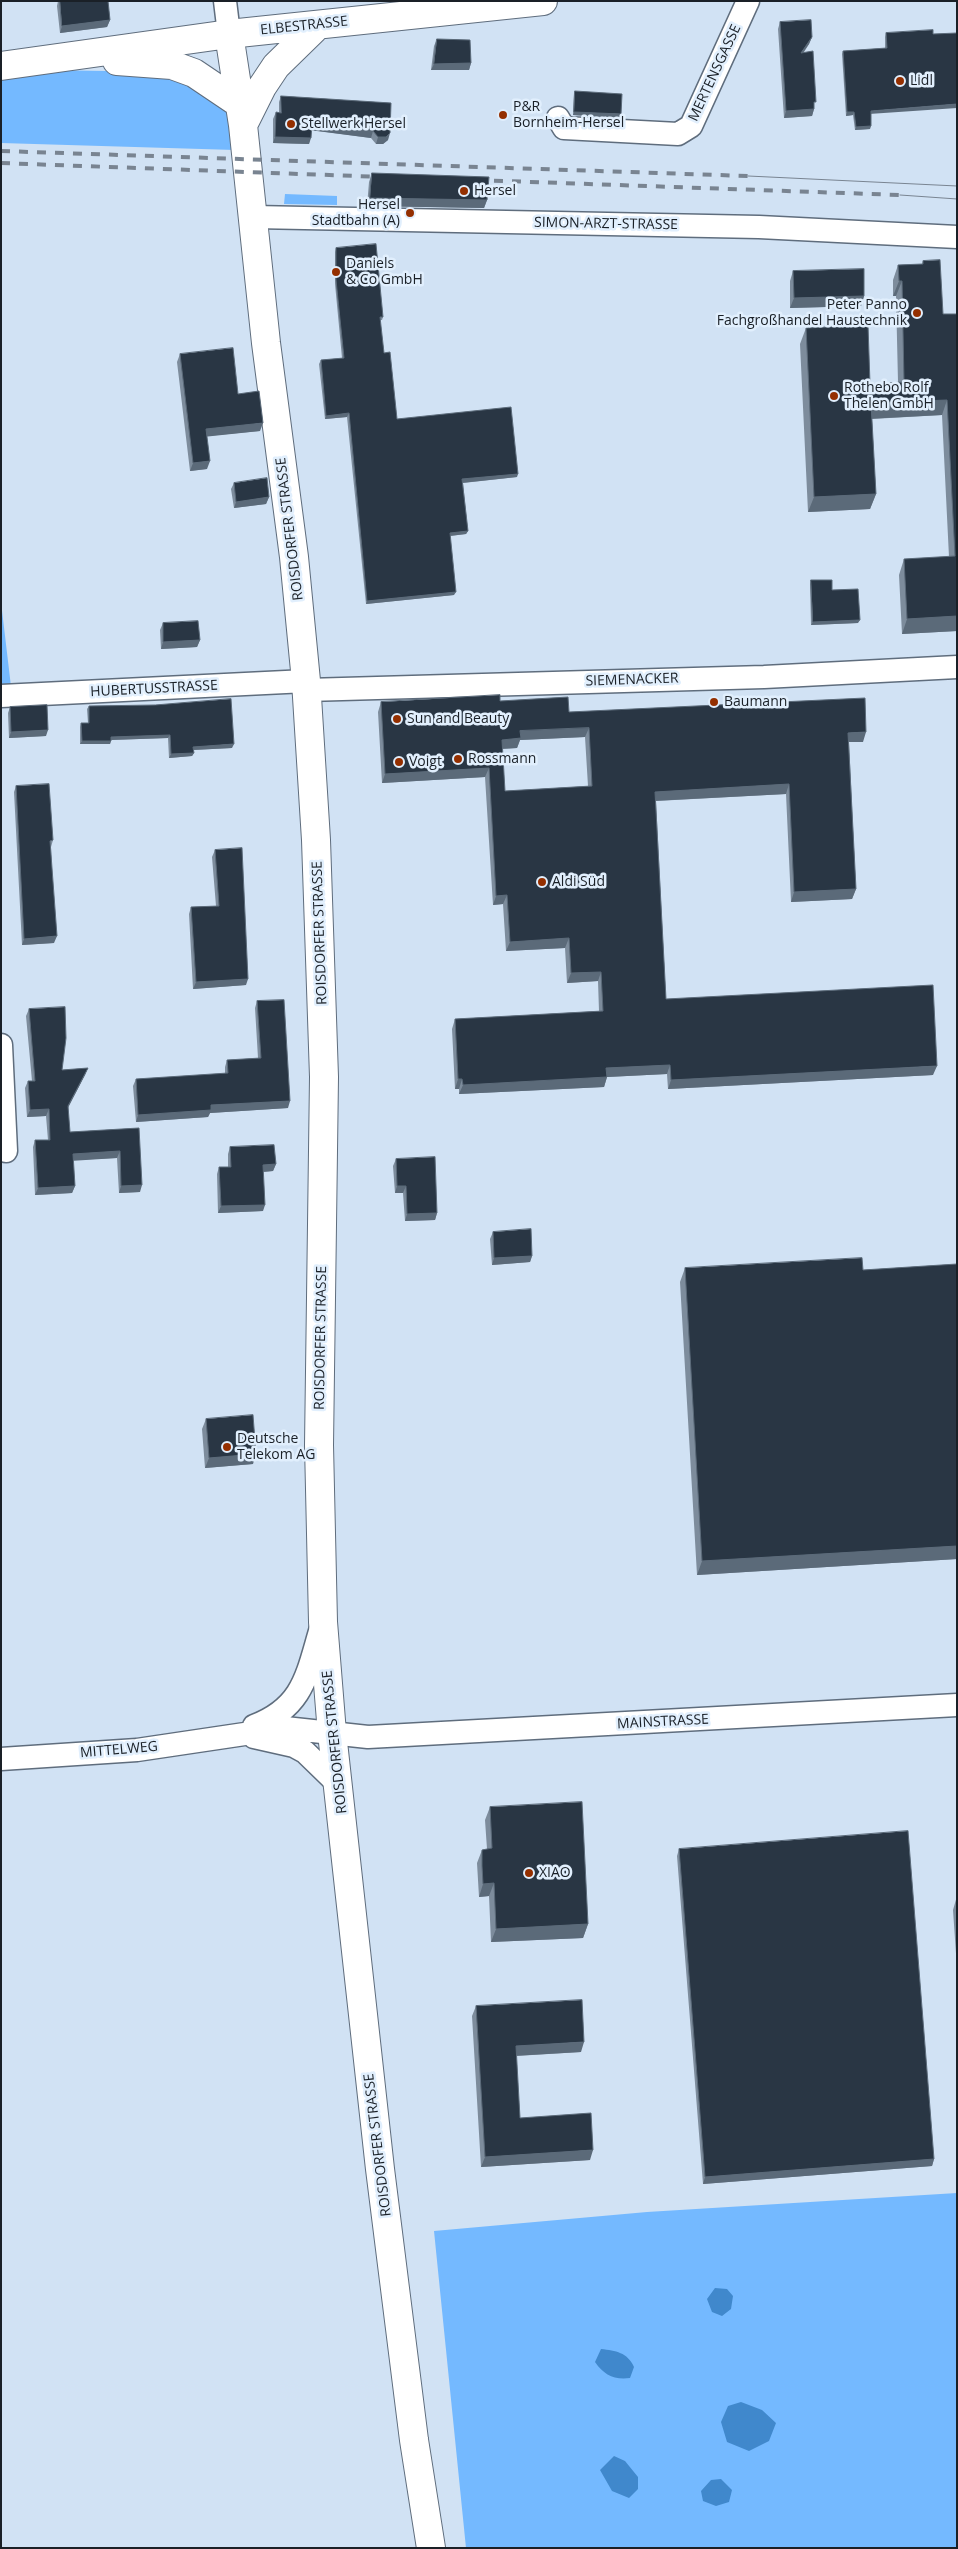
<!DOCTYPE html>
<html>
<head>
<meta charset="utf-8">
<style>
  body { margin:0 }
  #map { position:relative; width:958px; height:2549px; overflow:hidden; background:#d1e2f4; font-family:"Open Sans",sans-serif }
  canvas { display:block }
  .frame { position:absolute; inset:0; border:2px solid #1a2027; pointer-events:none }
</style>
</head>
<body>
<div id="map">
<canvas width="958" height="2549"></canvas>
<div class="frame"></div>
</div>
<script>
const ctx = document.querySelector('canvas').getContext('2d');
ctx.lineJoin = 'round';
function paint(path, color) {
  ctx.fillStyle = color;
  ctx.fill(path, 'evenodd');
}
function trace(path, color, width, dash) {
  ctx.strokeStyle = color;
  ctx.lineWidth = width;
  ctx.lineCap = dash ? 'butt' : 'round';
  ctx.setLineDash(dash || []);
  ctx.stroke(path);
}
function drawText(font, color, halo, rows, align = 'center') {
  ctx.font = font + ' "Open Sans",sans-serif';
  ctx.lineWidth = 5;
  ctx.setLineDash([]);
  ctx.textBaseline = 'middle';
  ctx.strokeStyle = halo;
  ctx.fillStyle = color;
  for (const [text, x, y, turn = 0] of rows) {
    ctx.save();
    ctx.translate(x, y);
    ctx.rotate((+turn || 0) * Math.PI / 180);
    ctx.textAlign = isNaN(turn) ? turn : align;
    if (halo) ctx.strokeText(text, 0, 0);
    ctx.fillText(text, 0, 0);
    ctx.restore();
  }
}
paint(new Path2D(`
  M44 70 171 72 216 98 228 114 235 150 1 143V75Z
  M285 194 337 196V205L284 204Z
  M1 602 12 695 1 696Z
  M957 2193V2548H466L434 2231 647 2212Z`), '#74b9ff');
paint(new Path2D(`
  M715 2288 727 2289 733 2296 731 2309 722 2316 712 2312 707 2299Z
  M601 2349C616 2351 627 2352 634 2367L630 2378C614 2380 604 2375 595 2362Z
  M741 2402 762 2410 776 2423 769 2441 749 2451 727 2442 721 2422 728 2406Z
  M614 2456 625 2461 638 2477V2489L629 2498 612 2491 600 2470Z
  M721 2479 732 2490 729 2502 716 2506 703 2501 701 2491 711 2480Z`), '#4088cc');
const street = new Path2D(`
  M225 1 229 34
  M558 118 564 128 678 134 691 126 748 1
  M254 217 759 227 957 237
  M307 690 764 677 957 667
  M1 696 306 681
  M1 1045 6 1151
  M254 1726C304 1707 307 1674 321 1628
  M254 1737 294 1746 305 1752 339 1785
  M1 1759 137 1750 285 1728 368 1737 957 1705`);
const secondary = new Path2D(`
  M229 34 243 125 266 343 294 557 306 681 316 840 324 1077 319 1445 323 1622 332 1733 380 2169 414 2440 431 2548
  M117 61 172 65 194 73 240 104
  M1 66 229 34 543 1
  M243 125 262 87 276 66 317 26`);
trace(street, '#5f6d7d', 25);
trace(secondary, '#5f6d7d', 30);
trace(street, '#fff', 22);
trace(secondary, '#fff', 28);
trace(new Path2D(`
  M748 176 957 186
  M900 195 957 199`), '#798491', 1);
trace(new Path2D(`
  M1 151 748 176
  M1 163 383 177
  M476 180 900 195`), '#798491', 4, [9, 9]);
paint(new Path2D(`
  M58 1H108L110 20 107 27 60 33 57 6Z
  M780 22 812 37 809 44 804 52 814 107V109L812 116 784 118 778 29Z
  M933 30 871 114 870 129 855 130 853 115 846 116 842 54 843 51 885 48V37L886 33Z
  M437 39 471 63 469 70H431L434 46Z
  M575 91 620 118 573 115 574 95Z
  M281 96 391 103 388 140 383 144H376L371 138 311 130 309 144 273 143V119L276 112 279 113V102Z
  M372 173 487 200 484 208 367 206 369 182Z
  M336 248 383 317 382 320H380L384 353 397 419 517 477 463 483 468 531 466 534 450 536 454 595 366 604 347 417 325 419 319 364 321 360 342 358 335 284V252Z
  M923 261 943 314H957V631L902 634 899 575 904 559 949 557 942 415 872 419 876 494 870 509 808 512 800 344 806 328 870 384 898 382 896 296H893V280L898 265 922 264Z
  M793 271 864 296 861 306 790 308V281Z
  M180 354 238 394 260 431 207 436V469L190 471 177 362Z
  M234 483 269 497 266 504 234 508 231 489Z
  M811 580 832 590 858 623 811 625 810 584Z
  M163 623 200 640 197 647 161 649 160 630Z
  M500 701 569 712 863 742H849L856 889 852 899 791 902 786 794 656 801 666 999 933 1075 668 1089 667 1074 607 1077 604 1087 459 1094V1089H455L452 1029 455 1019 599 1011 598 981 567 983 565 948 506 951 503 904 493 905 485 777 382 783 378 712 381 702ZM585 737 588 786 505 791 502 749 517 748 520 740Z
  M89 706 232 748 193 750 194 753 192 756 169 758 168 738 111 740 110 744H80V727L81 723H88L87 709Z
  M10 707 46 736 9 738 8 713Z
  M16 786 53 840 51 847 54 943 22 945 14 792Z
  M215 850 246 985 193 989 189 914 191 907 216 906 212 857Z
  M257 1001 288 1108 210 1113 208 1117 136 1122 133 1086 136 1079 225 1074V1067L227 1060 258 1058 255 1008Z
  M29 1009 62 1070 88 1068 85 1075 68 1108 70 1132 139 1128 140 1192 119 1193 117 1158 73 1160 75 1186 72 1193 35 1195 33 1147 35 1140H48L46 1116 27 1117 25 1088 28 1081H32L26 1016Z
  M230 1147 276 1164 273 1171 263 1172V1211L218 1213 217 1174 219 1167H228V1154Z
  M396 1159 437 1213 435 1220 405 1221 403 1193H395L393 1166Z
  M493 1232 532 1256 530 1262 492 1265 490 1239Z
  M957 1264V1559L697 1575 680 1282 685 1268 863 1270Z
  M206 1419 253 1464 205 1468 202 1429Z
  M490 1807 588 1924 583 1938 491 1942 489 1896 479 1897 477 1863 482 1850 487 1849 485 1820Z
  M679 1849 934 2159 932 2166 703 2184 677 1856Z
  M957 1896V1968L953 1910Z
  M476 2006 581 2052 516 2056 520 2118 590 2160 481 2167 472 2016Z`), '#7d8c9c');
paint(new Path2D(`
  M110 20 107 27 60 33 62 26Z
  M812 37 809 44 798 60 801 53Z
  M471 63 469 70H431L434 64Z
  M957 104V108L869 114 871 111Z
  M814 109 812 116 784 118 786 111Z
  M574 112 621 114 620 118 573 115Z
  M847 112H854L853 115 846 116Z
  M312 124 373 131 371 138 309 130Z
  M871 126 870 129 855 130 856 127Z
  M390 133 388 140 383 144H376L378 137Z
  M275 137 311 138 309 144 273 143Z
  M370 198 487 200 484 208 367 206Z
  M899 281H902L896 296H893Z
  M864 296 861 306 790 308 794 298Z
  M947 400 942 415 866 419 871 403Z
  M349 413 347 417 325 419 326 416Z
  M263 423 260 431 203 437 206 429Z
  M210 461 207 469 190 471 193 463Z
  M518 474 517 477 461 483 462 479Z
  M876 494 870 509 808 512 814 497Z
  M269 497 266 504 234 508 236 502Z
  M468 531 466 534 449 536 450 533Z
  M456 592 454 595 366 604 367 601Z
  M957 616V631L902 634 907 619Z
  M860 620 858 623 811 625 813 622Z
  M200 640 197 647 161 649 163 642Z
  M589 728 585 737 520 740 517 748 498 749 502 740 520 731Z
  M48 730 46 736 9 738 11 732Z
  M866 732 863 742H845L848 733Z
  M170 735 168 738 110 740 111 737Z
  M82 741H111L110 744H80Z
  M234 744 232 748 192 750 193 747Z
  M194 753 192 756 169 758 171 754Z
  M489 768 485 777 382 783 385 774Z
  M789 784 786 794 652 801 655 792Z
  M856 889 852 899 791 902 794 892Z
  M507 895 503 904 493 905 496 896Z
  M57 936 54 943 22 945 24 939Z
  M569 938 565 948 506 951 510 942Z
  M601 972 598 981 567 983 571 973Z
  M248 979 246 985 193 989 196 982Z
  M670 1065 667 1074 607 1077 604 1087 459 1094 463 1085 606 1068Z
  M937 1066 933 1075 668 1089 671 1080Z
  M88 1068 85 1075 65 1113 68 1106Z
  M458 1079H462L459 1089H455Z
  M290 1101 288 1108 210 1113 208 1117 136 1122 138 1115 211 1105Z
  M49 1109 46 1116 27 1117 30 1110Z
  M120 1151 117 1158 70 1161 73 1154Z
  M276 1164 273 1171 261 1172 263 1165Z
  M142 1185 140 1192 119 1193 121 1186Z
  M75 1186 72 1193 35 1195 38 1188Z
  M397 1186H406L403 1193H395Z
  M265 1205 263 1211 218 1213 221 1206Z
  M437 1213 435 1220 405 1221 407 1214Z
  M532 1256 530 1262 492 1265 494 1258Z
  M256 1454 253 1464 205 1468 209 1458Z
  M957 1546V1559L697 1575 702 1561Z
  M494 1883 489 1896 479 1897 483 1884Z
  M588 1924 583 1938 491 1942 496 1929Z
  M584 2042 581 2052 512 2056 516 2046Z
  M593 2150 590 2160 481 2167 485 2157Z
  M934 2159 932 2166 703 2184 705 2177Z`), '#5b6a79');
const building = new Path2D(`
  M60 1H108L110 20 62 26Z
  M811 20 812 37 801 53 813 51 816 102H814V109L786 111 780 22Z
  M933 30V34L957 33V104L871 111V126L856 127 854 112H847L843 51 887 48 886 33Z
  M437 39 470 40 471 63 434 64Z
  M575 91 622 94 621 114 574 112Z
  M281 96 391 103 390 133 386 137H378L373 131 312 124 311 138 275 137 276 112 281 113Z
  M372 173 489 177 487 200 370 198Z
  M376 244 383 317H380L384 353 390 352 397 419 511 407 518 474 462 479 468 531 450 533 456 592 367 601 349 413 326 416 321 360 344 358 336 280V248Z
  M940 260 943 314H957V616L907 619 904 559 955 556 947 400 871 403 876 494 814 497 806 328 868 325 870 384 904 382 902 281H899L898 265 923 264V261Z
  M864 269V296L794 298 793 271Z
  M233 348 238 394 259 391 263 423 206 429 210 461 193 463 180 354Z
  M267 478 269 497 236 502 234 483Z
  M811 580H832V590L858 589 860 620 813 622Z
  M198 621 200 640 163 642V623Z
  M500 695V701L568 697 569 712 865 698 866 732 848 733 856 889 794 892 789 784 655 792 666 999 933 985 937 1066 671 1080 670 1065 606 1068 607 1077 463 1085 462 1079H458L455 1019 603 1011 601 972 571 973 569 938 510 942 507 895 496 896 489 768 385 774 381 702ZM589 728 592 786 505 791 502 740 521 738 520 731Z
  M231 699 234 744 193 747 194 753 171 754 170 735 111 737V741H82L81 723H89V706L155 705Z
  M47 705 48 730 11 732 10 707Z
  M49 784 53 840 50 841 57 936 24 939 16 786Z
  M242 848 248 979 196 982 191 907 219 906 215 850Z
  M284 1000 290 1101 211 1105V1110L138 1115 136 1079 228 1073 227 1060 261 1058 257 1001Z
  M65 1007 66 1038 62 1070 88 1068 68 1106 70 1132 139 1128 142 1185 121 1186 120 1151 73 1154 75 1186 38 1188 35 1140H50L49 1109 30 1110 28 1081H35L29 1009Z
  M274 1145 276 1164 263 1165 265 1205 221 1206 219 1167H231L230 1147Z
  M435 1157 437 1213 407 1214 406 1186H397L396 1159Z
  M531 1229 532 1256 494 1258 493 1232Z
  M862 1258 863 1270 957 1264V1546L702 1561 685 1268Z
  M253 1415 256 1454 209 1458 206 1419Z
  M582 1802 588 1924 496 1929 494 1883 483 1884 482 1866V1850L492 1848 490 1807Z
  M908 1831 934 2159 705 2177 679 1849Z
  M582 2000 584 2042 516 2046 520 2118 591 2113 593 2150 485 2157 476 2006Z`);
paint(building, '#293644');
trace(building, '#5b6a79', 1);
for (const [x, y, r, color] of [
  [900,81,5,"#942f00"],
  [503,115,5,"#942f00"],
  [291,124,5,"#942f00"],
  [464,191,5,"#942f00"],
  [410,213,5,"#942f00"],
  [336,272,5,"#942f00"],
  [917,313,5,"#942f00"],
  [834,396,5,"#942f00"],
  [714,702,5,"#942f00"],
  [397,719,5,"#942f00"],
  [458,759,5,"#942f00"],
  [399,762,5,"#942f00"],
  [542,882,5,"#942f00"],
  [227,1447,5,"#942f00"],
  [529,1873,5,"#942f00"]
]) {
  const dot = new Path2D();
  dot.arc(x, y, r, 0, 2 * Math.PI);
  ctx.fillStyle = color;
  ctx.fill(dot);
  trace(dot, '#e1effd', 2);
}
drawText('14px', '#1a2027', '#e1effd', [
  ["ELBESTRASSE",304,26,-6],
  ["MERTENSGASSE",715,73,-65],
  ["SIMON-ARZT-STRASSE",606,224,1],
  ["ROISDORFER STRASSE",290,529,-97],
  ["SIEMENACKER",632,680,-2],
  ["HUBERTUSSTRASSE",154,689,-3],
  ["ROISDORFER STRASSE",320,933,-92],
  ["ROISDORFER STRASSE",321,1338,-89],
  ["MAINSTRASSE",663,1722,-3],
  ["ROISDORFER STRASSE",335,1742,-96],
  ["MITTELWEG",119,1750,-5],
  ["ROISDORFER STRASSE",378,2145,-97]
]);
drawText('14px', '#1a2027', '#e1effd', [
  ["Lidl",910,81],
  ["P&R",513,107],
  ["Bornheim-Hersel",513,123],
  ["Stellwerk Hersel",301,124],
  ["Hersel",474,191],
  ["Hersel",400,205,"right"],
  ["Stadtbahn (A)",400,221,"right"],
  ["Daniels",346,264],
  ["& Co GmbH",346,280],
  ["Peter Panno",907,305,"right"],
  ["Fachgroßhandel Haustechnik",907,321,"right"],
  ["Rothebo Rolf",844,388],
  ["Thelen GmbH",844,404],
  ["Baumann",724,702],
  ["Sun and Beauty",407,719],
  ["Rossmann",468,759],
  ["Voigt",409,762],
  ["Aldi Süd",552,882],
  ["Deutsche",237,1439],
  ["Telekom AG",237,1455],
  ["XIAO",539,1873]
], 'left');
</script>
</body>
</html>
